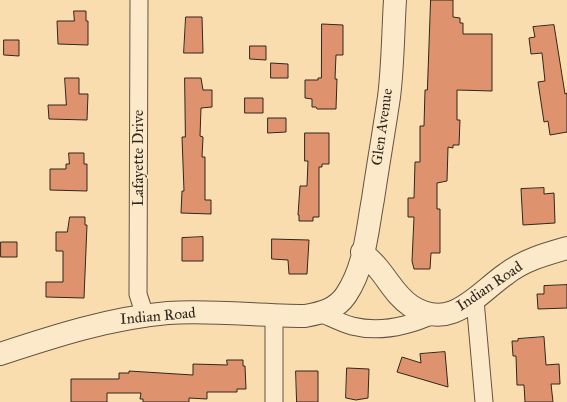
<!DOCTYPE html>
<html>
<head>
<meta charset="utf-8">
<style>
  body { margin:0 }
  canvas { display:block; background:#f9ddae }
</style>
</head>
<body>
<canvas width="567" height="402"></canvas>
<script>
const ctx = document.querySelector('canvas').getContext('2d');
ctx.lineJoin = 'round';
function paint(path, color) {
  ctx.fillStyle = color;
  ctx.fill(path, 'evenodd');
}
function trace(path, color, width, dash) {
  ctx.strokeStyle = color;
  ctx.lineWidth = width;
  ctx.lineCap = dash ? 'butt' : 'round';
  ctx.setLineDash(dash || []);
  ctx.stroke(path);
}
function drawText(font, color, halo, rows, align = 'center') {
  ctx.font = font + ' "IM FELL Great Primer",serif';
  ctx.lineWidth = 3;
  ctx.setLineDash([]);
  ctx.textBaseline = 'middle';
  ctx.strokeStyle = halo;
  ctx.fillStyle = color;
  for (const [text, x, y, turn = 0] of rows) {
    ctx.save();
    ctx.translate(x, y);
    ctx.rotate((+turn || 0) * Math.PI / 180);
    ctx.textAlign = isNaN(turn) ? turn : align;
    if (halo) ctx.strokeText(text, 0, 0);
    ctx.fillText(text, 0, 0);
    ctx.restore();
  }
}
const building = new Path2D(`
  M431 0H453V17L460 18V23H463V34H492V91L457 90V120H460L459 145H453V148L448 147 447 181 437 183V209H440V253H431L430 269H414L412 261 414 217H408V198H414L415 162H420V126H424L425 90H427Z
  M74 11H86V21H88V45L58 44 57 21H74Z
  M186 17H202L203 53H184Z
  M322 24 343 25V55H336L335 79H337L336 109H317L316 107H312V99L305 98V80H318V78H321Z
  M554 25 565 94 567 93V132L550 135 548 121 544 122 538 82 545 81 542 53 531 54 529 38 535 37 533 27Z
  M4 40H19V56L4 55Z
  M250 46H266V60L250 59Z
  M271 63 288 64V78H271Z
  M65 78H79V94H88L87 120 49 119 48 105H66Z
  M185 78H201L203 90H212V107L201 108 200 136 203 137 202 157H205V200H211V214L181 213 182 191H184L182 137H185Z
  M245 98H263V113H245Z
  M268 118H286V132L268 133Z
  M305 133H329V164H322V167H319V217H313V221H299V215H298L300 186H307L308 161H305Z
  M69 153H84V164H87V191L50 190V169H66V164H69Z
  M544 188V194L554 193 555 223 523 225 521 189Z
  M70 217H85V225H87L84 298 46 297V282H63V251H56V232H67Z
  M203 237V261H182V238Z
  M272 239 309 240 307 274H289L288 260 272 259Z
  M1 242H17V257H1Z
  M567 285V308L538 309 537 294H544V286Z
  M544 337 546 365 559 364 560 384H551L553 402H525L524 385H517L516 356H513L512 341H518V339Z
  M445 352 448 387 397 372 402 357 421 363 420 354Z
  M227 360H243V366H245L246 389H237V392H207V399L189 398V402H143V399H140L141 393H107V402H71V379H119V373H129V371L193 375V364L227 365Z
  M347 368 369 369 368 398 356 400 346 398Z
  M296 371H318V402H297Z`);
paint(building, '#de936e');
trace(building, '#30271e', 1);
const minor = new Path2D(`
  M139 0 138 294 145 316
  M475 300 484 402
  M320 313C330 317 341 323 352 326 380 333 409 326 435 314
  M274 315V402`);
const tertiary = new Path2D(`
  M362 252C367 257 373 262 377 267 389 281 396 296 411 306 451 332 477 294 506 274 524 260 546 254 567 248
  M0 354C55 336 110 318 168 313 213 310 259 316 305 316 321 313 336 310 346 295 365 267 367 231 373 199 378 165 384 131 389 97 393 65 393 32 395 0`);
trace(minor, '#625442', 19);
trace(tertiary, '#625442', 24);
trace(minor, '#fbe9ca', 17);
trace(tertiary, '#fbe9ca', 22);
drawText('15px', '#30271e', '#fbe9ca', [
  ["Glen Avenue",383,127,-82],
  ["Lafayette Drive",139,158,-90],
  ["Indian Road",490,287,-34],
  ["Indian Road",158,317,-5]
]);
</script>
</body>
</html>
